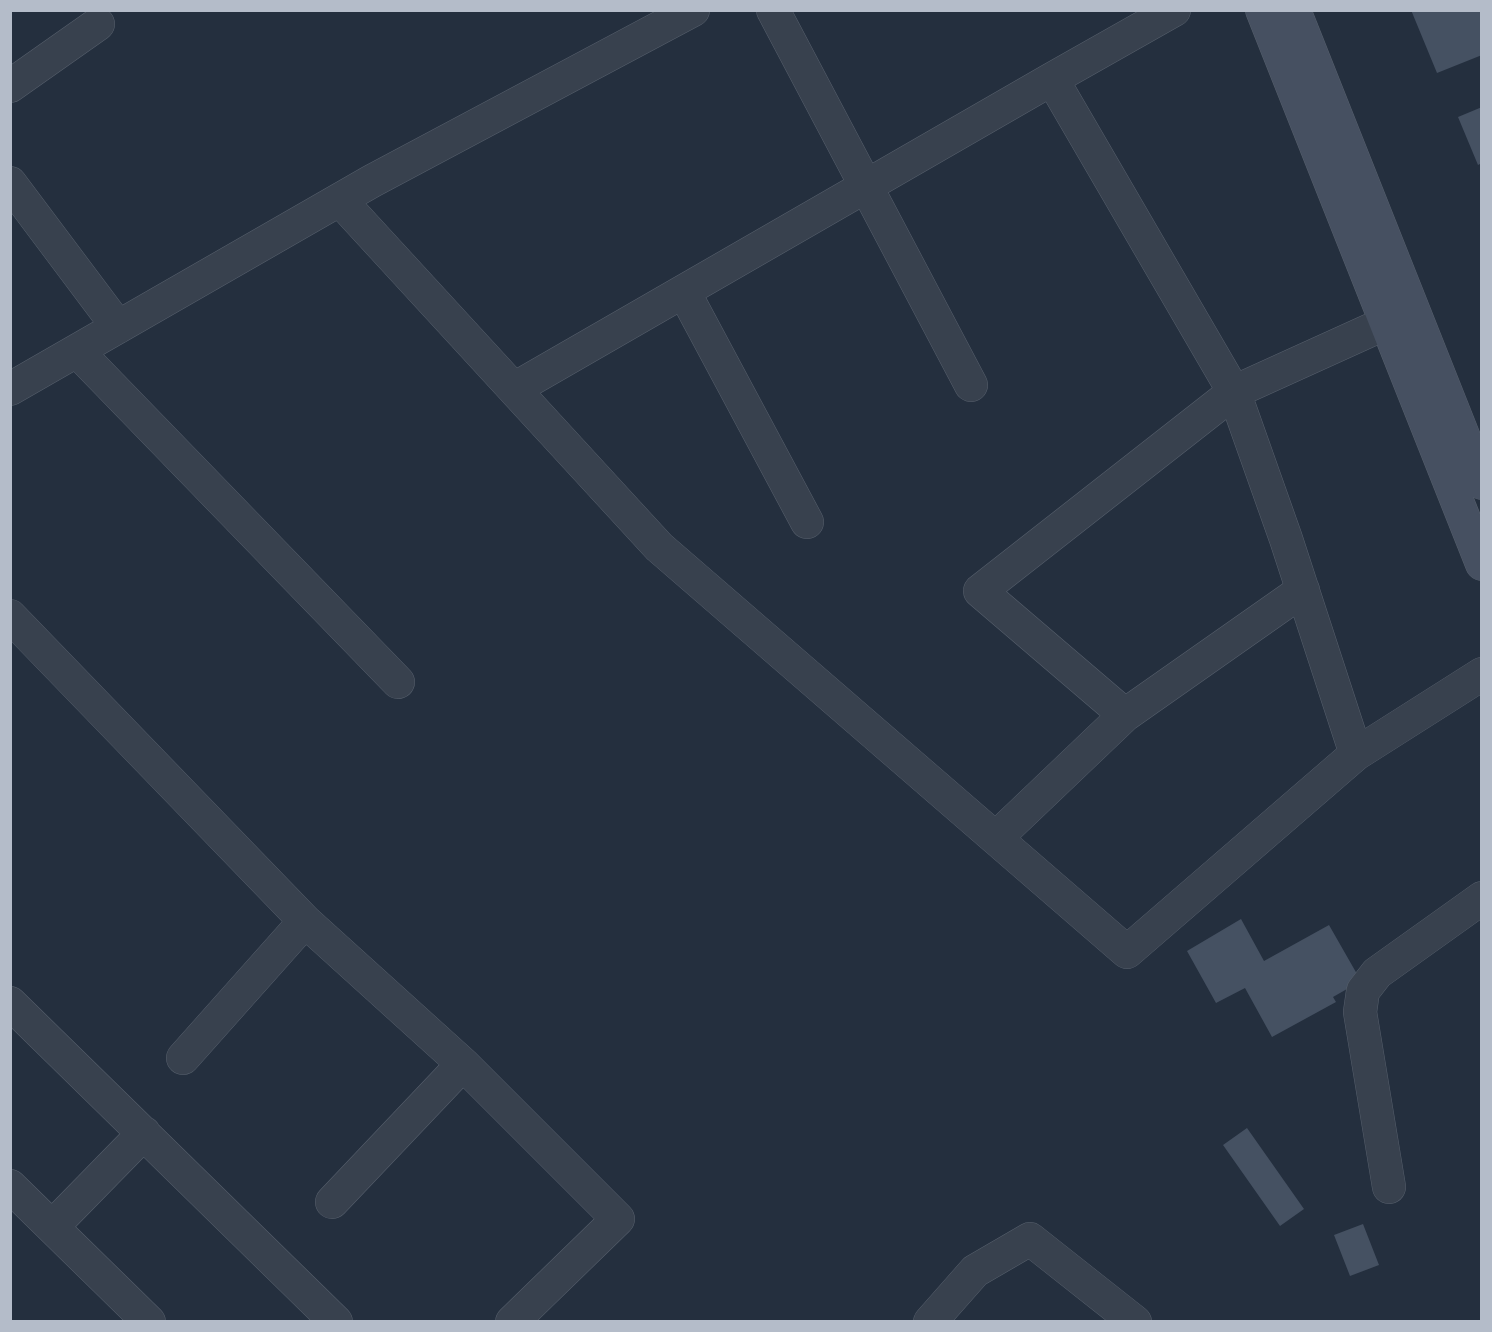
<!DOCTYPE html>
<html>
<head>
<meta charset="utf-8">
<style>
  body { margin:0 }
  #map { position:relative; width:1492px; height:1332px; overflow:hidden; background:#242f3e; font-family:Mulish,sans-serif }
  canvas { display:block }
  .frame { position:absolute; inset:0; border:12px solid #b4bcc9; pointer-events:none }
</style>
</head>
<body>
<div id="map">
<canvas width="1492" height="1332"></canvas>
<div class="frame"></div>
</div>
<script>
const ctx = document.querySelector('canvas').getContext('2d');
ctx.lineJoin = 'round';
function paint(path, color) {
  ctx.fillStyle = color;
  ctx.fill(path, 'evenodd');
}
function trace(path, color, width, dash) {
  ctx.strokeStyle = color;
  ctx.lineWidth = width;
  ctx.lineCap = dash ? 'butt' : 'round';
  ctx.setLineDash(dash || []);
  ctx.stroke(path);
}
paint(new Path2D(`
  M1411 10H1482V55L1437 73Z
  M1482 107V163L1478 165 1458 117Z
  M1241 919 1264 961 1329 925 1361 981 1333 997 1336 1002 1272 1037 1245 988 1216 1003 1187 951Z
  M1247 1128 1304 1209 1280 1226 1223 1145Z
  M1363 1224 1379 1265 1350 1276 1334 1235Z`), '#455162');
const minor = new Path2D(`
  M773 10 971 385
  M1052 79 1234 392 1286 539 1356 754
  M10 86 98 24
  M10 183 118 327
  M340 200 659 547 1127 952 1356 754 1482 674
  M684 292 807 522
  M77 351 398 682
  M10 389 372 181 693 10
  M514 389 1052 79 1174 10
  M10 616 305 921 463 1064 618 1219 512 1322
  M1125 715 980 591 1234 392 1386 323
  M996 838 1125 715 1303 590
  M10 1003 336 1322
  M183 1058 305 921
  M10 1186 149 1322
  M1389 1187 1360 1012 1363 991 1377 973 1482 898
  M332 1202 463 1064
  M52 1227 144 1133
  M930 1322 975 1271 1030 1239 1135 1322`);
const secondary = new Path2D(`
  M1262 10 1482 564
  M1294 10 1482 483`);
trace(minor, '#565f6c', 34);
trace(secondary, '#565f6c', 34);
trace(minor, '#38414e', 33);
trace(secondary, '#465061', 33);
</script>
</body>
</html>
